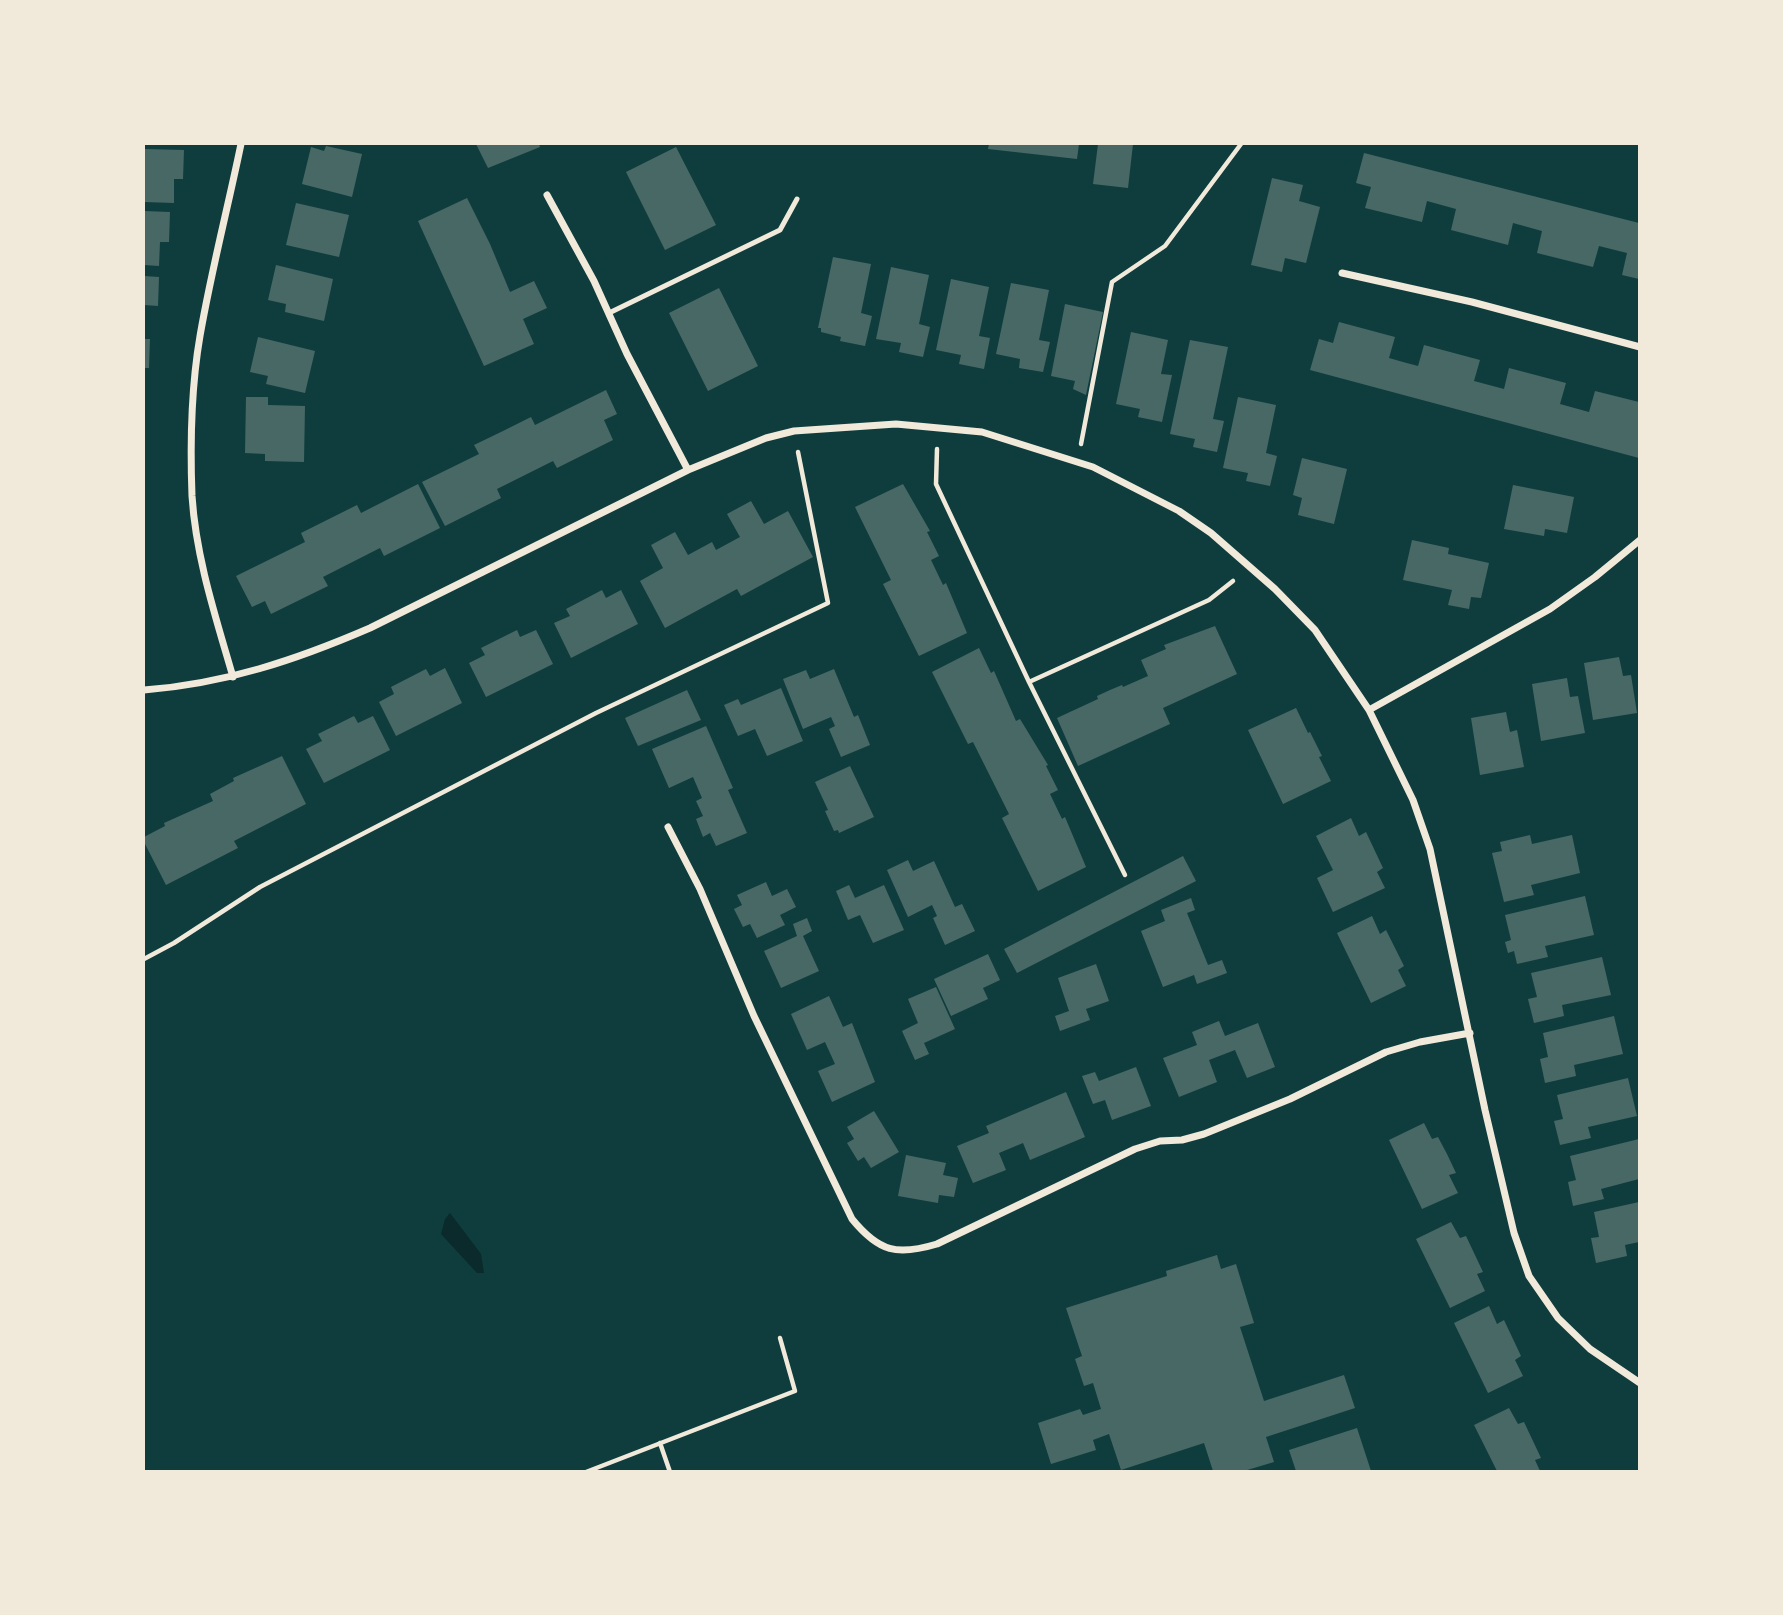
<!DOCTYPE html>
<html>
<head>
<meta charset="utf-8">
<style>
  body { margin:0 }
  #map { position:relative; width:1783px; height:1615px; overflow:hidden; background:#0f3d3e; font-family:"Work Sans",sans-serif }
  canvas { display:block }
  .frame { position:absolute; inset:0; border:145px solid #f1e9da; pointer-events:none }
</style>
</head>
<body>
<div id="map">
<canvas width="1783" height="1615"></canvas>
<div class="frame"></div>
</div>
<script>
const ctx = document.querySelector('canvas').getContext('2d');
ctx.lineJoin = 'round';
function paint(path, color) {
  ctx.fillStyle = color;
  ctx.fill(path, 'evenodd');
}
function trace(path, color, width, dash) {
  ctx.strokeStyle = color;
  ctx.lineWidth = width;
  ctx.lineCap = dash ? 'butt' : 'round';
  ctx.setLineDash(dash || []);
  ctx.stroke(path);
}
paint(new Path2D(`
  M450 1213 481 1254 484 1273H477L441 1234 445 1219Z`), '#0a2a2b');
paint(new Path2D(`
  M476 144H539L540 147 488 168Z
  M989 144H1079L1077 159 988 149Z
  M1098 144H1133L1128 188 1093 184Z
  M326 146 362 154 352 197 302 184 311 147 324 151Z
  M676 147 716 225 665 250 626 172Z
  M144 149 184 150 183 179H174V203L144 202Z
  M1364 153 1639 223V279L1622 275 1627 253 1599 246 1593 267 1537 253 1542 231 1513 223 1508 245 1451 230 1456 209 1427 201 1422 222 1365 208 1371 187 1356 183Z
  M1272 178 1303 185 1299 201 1320 207 1306 263 1285 258 1282 272 1251 265Z
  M467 198 490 244 510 292 534 281 547 308 523 319 534 344 484 366 418 221Z
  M296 203 349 215 339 257 286 245Z
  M144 211 170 212 169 242H160L159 266 144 265Z
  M833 257 871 264 861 313 872 316 865 346 840 341 841 337 821 332V328H818Z
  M276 265 333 279 324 321 285 312 286 304 268 300Z
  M891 267 929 275 919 324 930 327 923 357 899 352 901 343 876 339Z
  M144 276 159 277 158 306 144 305Z
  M951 279 989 287 979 336 990 338 984 369 959 364 961 355 936 350Z
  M1011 283 1049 290 1039 340 1050 342 1043 372 1019 368 1020 359 996 354Z
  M719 288 758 366 708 391 669 313Z
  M1065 304 1103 312 1086 395 1073 389 1075 381 1051 376Z
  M1339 322 1395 337 1389 358 1403 362 1418 366 1424 345 1480 360 1474 381 1504 389 1509 368 1566 383 1560 404 1589 412 1595 391 1639 402V458L1310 370 1319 339 1333 343Z
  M1131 332 1168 340 1161 374 1172 375 1162 422 1138 417 1140 409 1116 404Z
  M258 337 315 351 305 393 266 384 268 376 250 372Z
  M144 339H150L149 368H144Z
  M1190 340 1228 347 1213 419 1224 421 1217 452 1193 447 1195 439 1170 434Z
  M606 390 617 414 604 420 613 440 557 468 553 461 497 489 501 498 445 526 422 482 479 454 474 445 503 431 531 417 535 425Z
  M246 397H268V405L305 406 304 462 265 461V454L245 453Z
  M1238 397 1276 405 1266 453 1277 456 1270 486 1246 481 1248 473 1223 468Z
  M1302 458 1347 469 1334 524 1298 515 1302 498 1293 495Z
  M418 484 440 528 384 556 380 548 323 577 328 586 271 614 265 601 252 607 236 576 305 542 301 533 357 505 361 513Z
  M903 484 930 531 927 532 939 556 931 560 943 585 946 583 967 633 919 656 883 584 891 580 855 507Z
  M1513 485 1574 497 1567 533 1545 529 1544 536 1504 529Z
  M751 501 764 524 788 511 813 557 741 596 737 589 665 628 640 581 663 568 651 545 675 532 688 555 712 542 716 550 740 537 727 514Z
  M1412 540 1449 548 1448 554 1489 563 1481 598 1471 597 1469 609 1448 605 1452 590 1403 580Z
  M602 590 606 598 621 590 638 624 571 658 554 623 570 616 566 609Z
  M1215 626 1237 674 1163 708 1170 724 1078 766 1057 718 1098 699 1097 696 1110 690 1122 685 1123 687 1148 676 1141 660 1166 649 1164 645Z
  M517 630 520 637 536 630 553 664 486 697 469 663 485 655 481 648Z
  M979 648 991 673 994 671 1016 721 1020 719 1048 765 1046 766 1058 790 1050 794 1062 819 1065 817 1086 867 1038 891 1002 818 1009 814 973 742 968 744 932 672Z
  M1619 657 1623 676 1631 675 1637 713 1593 720 1584 663Z
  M445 668 462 703 396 736 379 702 394 694 391 687 426 669 430 676Z
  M834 669 854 717 858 715 870 745 841 757 829 729 835 726 831 717 803 729 783 679 806 670 810 679Z
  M1567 678 1570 697 1578 696 1585 733 1541 741 1532 684Z
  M781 688 803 741 767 756 755 729 738 736 724 705 738 699 741 705Z
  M687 690 701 720 638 746 625 718Z
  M1296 708 1308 733 1310 732 1322 756 1319 757 1331 781 1283 804 1248 730Z
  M1506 712 1510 732 1517 730 1524 767 1480 775 1471 718Z
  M354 716 358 723 373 716 390 750 324 783 306 749 322 741 318 734Z
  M706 726 733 788 728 790 747 833 716 846 710 833 703 837 696 819 703 816 696 801 702 798 693 777 669 788 652 749Z
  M282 756 306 804 234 841 238 848 166 885 144 842V837L165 826 164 823 213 801 210 794 234 781 233 778Z
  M850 766 874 817 839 833 838 830 834 831 825 811 828 810 815 782Z
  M1351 818 1359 836 1366 832 1383 868 1377 872 1385 888 1333 912 1317 878 1333 870 1316 836Z
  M1530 835 1532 844 1572 835 1580 873 1531 885 1534 895 1504 902 1492 853 1502 851 1500 842Z
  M1183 856 1196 881 1017 973 1004 949Z
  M908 860 913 871 934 861 955 907 962 904 975 931 945 945 933 918 937 916 932 905 908 917 887 870Z
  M766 882 772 896 787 889 796 907 780 915 785 925 757 938 750 924 743 927 734 909 742 905 737 895Z
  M849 885 855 898 884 885 904 930 873 943 860 915 848 920 836 891Z
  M1585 896 1594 935 1545 946 1548 957 1517 964 1514 951 1508 953 1505 942 1511 940 1505 915Z
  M1191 898 1195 910 1187 913 1208 965 1222 960 1227 973 1197 984 1194 975 1163 987 1141 931 1165 921 1161 910Z
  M1372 916 1380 934 1386 930 1404 966 1398 970 1406 986 1371 1003 1337 933Z
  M807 918 812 931 803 936 819 971 781 988 764 951 797 936 793 924Z
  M988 954 1000 980 983 988 988 999 951 1016 934 979Z
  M1602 957 1611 995 1562 1005 1564 1016 1534 1023 1528 999 1537 997 1531 973Z
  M1096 964 1109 1001 1086 1009 1090 1020 1060 1031 1055 1016 1069 1011 1058 978Z
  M936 987 955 1029 924 1043 929 1054 915 1060 902 1031 918 1023 908 999Z
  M829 996 843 1027 852 1023 875 1082 832 1102 818 1071 835 1064 825 1042 807 1050 791 1014Z
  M1614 1016 1623 1054 1574 1065 1576 1076 1545 1083 1540 1059 1548 1057 1543 1033Z
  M1219 1021 1225 1036 1258 1023 1275 1067 1247 1078 1235 1050 1209 1060 1217 1082 1179 1097 1163 1058 1197 1045 1192 1032Z
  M1136 1067 1151 1106 1112 1120 1105 1100 1093 1104 1082 1076 1095 1072 1099 1081Z
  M1628 1078 1637 1116 1588 1127 1591 1138 1560 1145 1554 1121 1563 1119 1557 1095Z
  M1066 1092 1085 1137 1030 1160 1023 1143 999 1153 1006 1170 973 1183 957 1146 989 1133 986 1126Z
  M874 1111 899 1152 871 1168 864 1157 858 1161 847 1143 854 1139 847 1127Z
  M1424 1123 1432 1139 1438 1137 1447 1154 1456 1173 1449 1175 1458 1193 1422 1209 1389 1140Z
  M1639 1139V1179L1601 1189 1604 1199 1573 1206 1568 1182 1576 1180 1570 1156Z
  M906 1155 946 1163 943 1175 958 1178 954 1197 939 1195 938 1203 898 1196Z
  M1639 1202V1242L1625 1245 1627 1256 1596 1263 1591 1238 1599 1237 1594 1212Z
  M1451 1222 1460 1238 1466 1236 1483 1272 1477 1274 1485 1291 1450 1308 1416 1239Z
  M1217 1255 1221 1269 1236 1264 1254 1323 1240 1327 1264 1401 1344 1375 1355 1408 1266 1437 1274 1462 1244 1471H1213L1204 1443 1121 1470 1109 1434 1093 1440 1096 1450 1051 1464 1038 1423 1080 1409 1083 1415 1101 1409 1093 1383 1084 1386 1075 1359 1082 1356 1066 1308 1167 1276 1166 1271Z
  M1489 1306 1497 1324 1504 1320 1521 1356 1515 1360 1523 1376 1488 1393 1454 1323Z
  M1509 1408 1518 1424 1524 1422 1541 1458 1535 1460 1540 1471H1497L1474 1425Z
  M1357 1428 1371 1471H1296L1289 1450Z`), '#486865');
trace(new Path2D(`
  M1081 444 1112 282 1165 246 1241 144
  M937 449 936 484 1029 682 1125 875
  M1029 682 1209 600 1233 581
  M144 959 174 943 260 887 596 713 828 603 798 452
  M660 1443 670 1472
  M586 1472 795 1391 780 1338`), '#f1e9da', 4.5);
trace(new Path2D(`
  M609 313 780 230 797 199`), '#f1e9da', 5);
trace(new Path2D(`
  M547 195 594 281 627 354 688 470
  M1342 273 1472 302 1640 347
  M233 677C216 618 196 558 192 496 190 443 191 388 200 336 211 272 228 207 241 144
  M144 690C224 684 296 660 370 628L688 470 766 438 794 431 896 424 982 432 1093 467 1179 511 1211 533 1275 589 1315 630 1369 710 1413 800 1430 849 1485 1110 1514 1233 1529 1276 1558 1318 1590 1349 1640 1383
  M1369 710 1550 609 1595 577 1640 540
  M668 827 700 889 754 1016 852 1219C879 1252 897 1256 937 1244L1135 1149 1160 1141 1182 1140 1204 1134 1290 1099 1386 1052 1420 1042 1470 1033`), '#f1e9da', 7);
</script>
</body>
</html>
